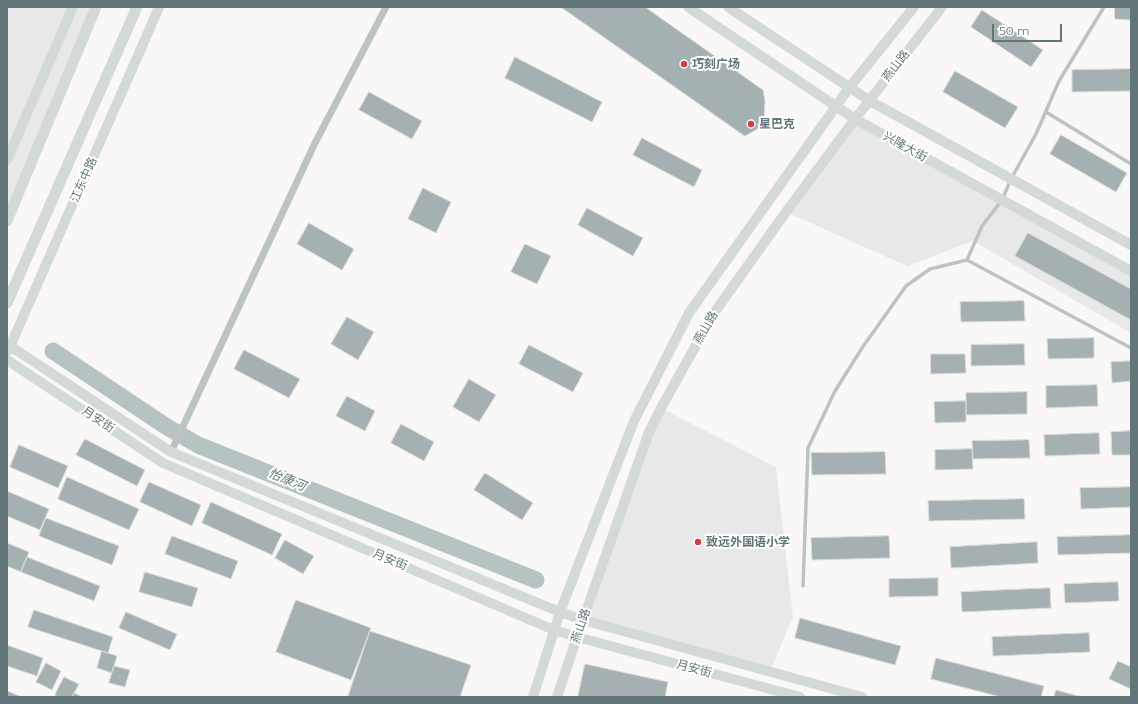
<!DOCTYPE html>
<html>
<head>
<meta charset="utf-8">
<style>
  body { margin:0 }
  #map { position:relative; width:1138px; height:704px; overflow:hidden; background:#f9f8f7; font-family:Montserrat,sans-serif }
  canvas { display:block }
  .frame { position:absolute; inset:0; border:8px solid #627679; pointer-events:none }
  .scale { position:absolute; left:992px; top:24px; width:70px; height:18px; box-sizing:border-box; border:2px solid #627679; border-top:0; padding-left:5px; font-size:12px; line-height:14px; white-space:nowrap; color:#627679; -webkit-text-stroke:3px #fff; paint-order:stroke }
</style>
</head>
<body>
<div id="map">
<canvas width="1138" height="704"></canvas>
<div class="frame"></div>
<div class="scale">50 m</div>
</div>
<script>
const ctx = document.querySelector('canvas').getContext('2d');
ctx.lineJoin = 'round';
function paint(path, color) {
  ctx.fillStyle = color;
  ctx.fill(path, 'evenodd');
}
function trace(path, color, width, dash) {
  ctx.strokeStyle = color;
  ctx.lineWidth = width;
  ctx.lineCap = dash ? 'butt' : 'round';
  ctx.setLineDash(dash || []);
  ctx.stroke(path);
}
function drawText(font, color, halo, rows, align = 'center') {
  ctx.font = font + ' Montserrat,"Noto Sans SC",sans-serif';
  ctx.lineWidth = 4;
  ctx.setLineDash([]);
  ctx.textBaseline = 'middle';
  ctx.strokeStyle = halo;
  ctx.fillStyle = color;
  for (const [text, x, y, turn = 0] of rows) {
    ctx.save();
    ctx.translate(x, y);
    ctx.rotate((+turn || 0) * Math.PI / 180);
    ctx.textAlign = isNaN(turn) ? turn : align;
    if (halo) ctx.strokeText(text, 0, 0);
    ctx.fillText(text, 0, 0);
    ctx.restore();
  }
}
paint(new Path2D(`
  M7 7H96L7 221Z
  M855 119 1131 271V333L973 241 907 266 786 212Z
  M661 408 776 467 793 617 770 671 583 620Z`), '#e7e8e7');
trace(new Path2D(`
  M53 351 167 427 198 445 536 580`), '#b5c4c3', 17);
const building = new Path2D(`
  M561 7H645L763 90 765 101 764 122 761 127 745 136Z
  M1115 7H1131V20L1115 19Z
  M982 10 1043 50 1031 67 971 27Z
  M515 57 602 102 592 122 505 78Z
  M1131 69V91L1072 92V70Z
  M955 71 1018 107 1005 128 943 92Z
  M369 92 422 121 412 139 359 110Z
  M1061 135 1127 173 1116 192 1050 154Z
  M642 138 702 170 694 187 633 155Z
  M423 188 451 202 436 233 408 219Z
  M587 208 643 238 633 256 578 225Z
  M309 223 354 249 342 270 297 244Z
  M1028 233 1131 289V320L1015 256Z
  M525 244 551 256 537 284 511 272Z
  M1024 301 1025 321 961 322 960 302Z
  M347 317 374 332 358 360 331 344Z
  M1094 338V358L1048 359 1047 339Z
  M1024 344 1025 365 971 366V345Z
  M529 345 583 373 573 392 519 364Z
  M244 350 300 379 289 398 234 369Z
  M931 354H965L966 373 931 374Z
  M1131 361V381L1112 383 1111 362Z
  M469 379 496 395 479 422 453 407Z
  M1097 385 1098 406 1046 408V386Z
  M1027 392V414L966 415V393Z
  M347 396 375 411 365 431 336 416Z
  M966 401V422L935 423 934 402Z
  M401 424 434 442 424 461 391 443Z
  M1131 431V455H1112L1111 432Z
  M1099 433 1100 454 1045 456 1044 435Z
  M85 439 145 470 137 486 76 455Z
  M1029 440 1030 458 973 459 972 441Z
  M19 445 68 466 58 488 10 467Z
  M972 449 973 469 935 470V450Z
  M885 452 886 474 812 475 811 453Z
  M485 473 533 503 522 520 474 490Z
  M67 477 139 509 129 530 58 499Z
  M149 482 201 505 192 526 140 502Z
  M1131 487V507L1081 509 1080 488Z
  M7 491 49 509 40 530 7 516Z
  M1024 499 1025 519 929 521 928 501Z
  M211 502 282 534 272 555 202 523Z
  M46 518 119 546 112 565 39 536Z
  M1131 535V553L1058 555 1057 537Z
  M172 536 238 561 231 579 165 554Z
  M889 536 890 558 812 560 811 538Z
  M285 540 314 556 303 574 275 558Z
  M1037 542 1038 563 951 568 950 547Z
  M7 543 29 552 21 572 7 566Z
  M27 557 100 586 94 601 21 572Z
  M145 572 198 588 192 607 139 592Z
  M938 578V596L889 597V579Z
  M1118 582 1119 601 1065 603 1064 584Z
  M1050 588 1051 608 962 612 961 592Z
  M296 600 371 628 351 680 276 652Z
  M34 610 113 637 108 653 28 627Z
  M126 612 177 634 170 650 119 628Z
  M800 618 901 646 895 665 795 638Z
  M370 631 471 665 460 697H348Z
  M1089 633 1090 652 993 656 992 637Z
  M7 645 43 658 37 676 7 666Z
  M102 651 117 656 112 673 97 668Z
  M936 658 1044 686 1041 697H1001L931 679Z
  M1118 661 1131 667V689L1109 679Z
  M46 663 61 671 52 690 36 682Z
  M585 664 668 682 665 697H578Z
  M114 666 130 670 125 687 109 683Z
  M64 677 79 684 72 697H58L55 695Z
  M1056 690 1082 697H1054Z
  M7 691 22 697H7Z
  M74 693 83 697H73Z`);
paint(building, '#a4b0b2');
trace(building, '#dbdad9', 1);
trace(new Path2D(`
  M1046 112 1131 164
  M967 260 982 226 1002 200 1011 179 1036 134 1059 81 1104 7
  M803 586 808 448 835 391 862 348 906 286 930 269 967 260 1131 348`), '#bcc3c4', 3.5);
trace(new Path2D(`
  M171 452 315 143 386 7`), '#bcc3c4', 7);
trace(new Path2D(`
  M688 7 855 119 1131 271
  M728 7 870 101 1131 245
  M7 160 73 7
  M7 344 171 452 560 612 583 620 862 697
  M8 351 147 35 159 7
  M7 360 163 463 554 630 577 637 800 697
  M533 697 560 612 634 421 689 313 849 88 914 7
  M557 697 577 637 649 432 661 408 714 313 786 212 855 119 942 7`), '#d3d9d9', 10);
trace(new Path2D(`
  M7 221 96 7
  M7 303 137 7`), '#d3d9d9', 11);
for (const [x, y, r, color] of [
  [684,64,4,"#d23d47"],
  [751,124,4,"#d23d47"],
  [698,542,4,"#d23d47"]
]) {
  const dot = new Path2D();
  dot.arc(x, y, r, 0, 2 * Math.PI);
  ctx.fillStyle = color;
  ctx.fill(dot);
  trace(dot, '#fff', 1.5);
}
drawText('bold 12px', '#627679', '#fff', [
  ["巧刻广场",692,64],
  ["星巴克",759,124],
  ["致远外国语小学",706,542]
], 'left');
drawText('12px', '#627679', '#fff', [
  ["燕山路",896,66,-52],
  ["兴隆大街",905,147,29],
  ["江东中路",84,180,-66],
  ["燕山路",706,328,-60],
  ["月安街",98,420,34],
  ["月安街",390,560,23],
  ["燕山路",581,626,-71],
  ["月安街",694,669,15]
]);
drawText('italic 13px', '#617878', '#fff', [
  ["怡康河",287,480,22]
]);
</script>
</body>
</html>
